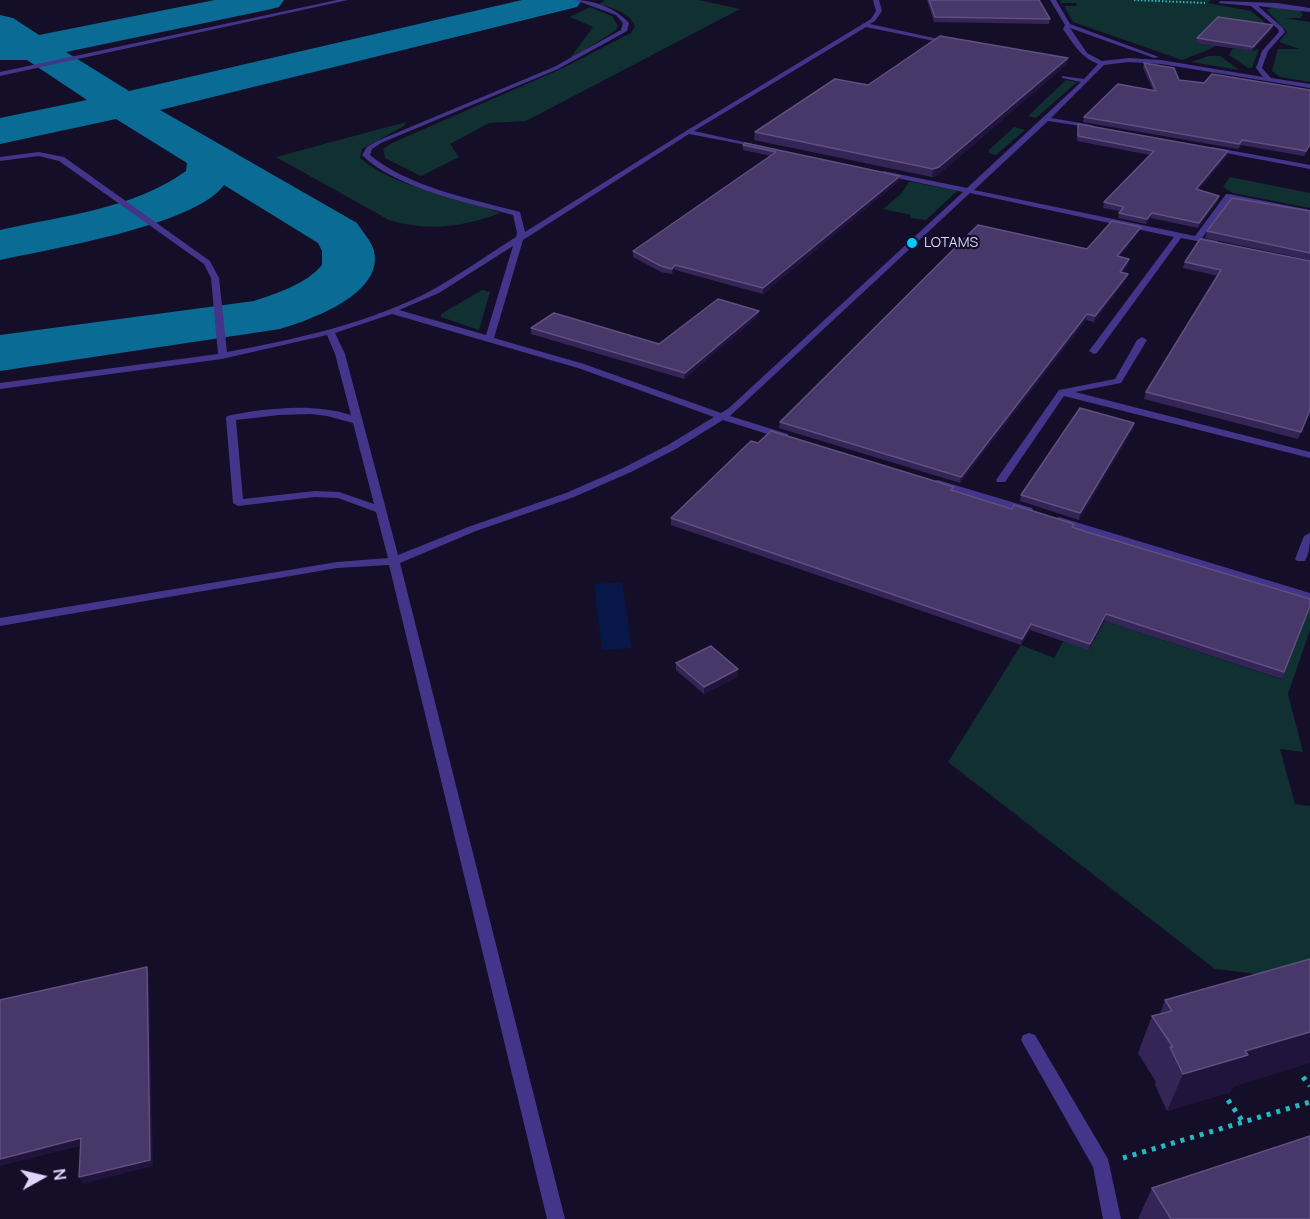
<!DOCTYPE html>
<html>
<head>
<meta charset="utf-8">
<style>
  body { margin:0 }
  #map { position:relative; width:1310px; height:1219px; overflow:hidden; background:#150e28; font-family:Manrope,sans-serif }
  canvas { display:block }
  .north { position:absolute; left:12px; top:1147px; width:60px; height:60px; -webkit-text-stroke:4px #150e28; paint-order:stroke; rotate:82deg; font-size:16px; font-weight:700; line-height:24px; text-align:center; color:#ded4ff }
  .north::after { content:''; display:block; margin:auto; width:21px; height:27px; background:#ded4ff; clip-path:polygon(50% 0,100% 100%,50% 72%,0 100%) }
</style>
</head>
<body>
<div id="map">
<canvas width="1310" height="1219"></canvas>
<div class="north">N</div>
</div>
<script>
const ctx = document.querySelector('canvas').getContext('2d');
ctx.lineJoin = 'round';
function paint(path, color) {
  ctx.fillStyle = color;
  ctx.fill(path, 'evenodd');
}
function trace(path, color, width, dash) {
  ctx.strokeStyle = color;
  ctx.lineWidth = width;
  ctx.lineCap = dash ? 'butt' : 'round';
  ctx.setLineDash(dash || []);
  ctx.stroke(path);
}
function drawText(font, color, halo, rows, align = 'center') {
  ctx.font = font + ' Manrope,sans-serif';
  ctx.lineWidth = 4.5;
  ctx.setLineDash([]);
  ctx.textBaseline = 'middle';
  ctx.strokeStyle = halo;
  ctx.fillStyle = color;
  for (const [text, x, y, turn = 0] of rows) {
    ctx.save();
    ctx.translate(x, y);
    ctx.rotate((+turn || 0) * Math.PI / 180);
    ctx.textAlign = isNaN(turn) ? turn : align;
    if (halo) ctx.strokeText(text, 0, 0);
    ctx.fillText(text, 0, 0);
    ctx.restore();
  }
}
paint(new Path2D(`
  M605 0H699L740 9 526 121 489 123 450 144 459 157 421 176 385 158 383 149 392 143 561 69 631 33 635 26C629 12 612 8 599 4Z
  M1060 0H1235H1211L1208 3 1251 11 1273 29 1252 26 1208 50 1182 60 1073 22 1064 6H1077L1076 3H1061Z
  M590 7 612 16 618 26 616 30 568 61 593 27 570 17Z
  M1274 7 1299 10 1303 14 1300 18H1285L1310 22V82L1280 77 1272 71 1278 49H1300L1279 42 1287 32 1267 10Z
  M1233 48 1252 51 1259 49 1252 68H1248L1229 55Z
  M1209 56H1220L1239 70 1191 62Z
  M1066 80 1077 82 1036 118 1028 116Z
  M406 122 404 126 362 149 360 158C402 193 454 191 500 213 464 227 426 232 389 220L276 157Z
  M1014 127 1025 130 996 155 989 153V150Z
  M1230 177 1310 193V208L1233 193 1223 187Z
  M909 182H913L957 191 926 220 910 218 911 215 883 209 901 194Z
  M482 290 490 292 479 330 441 317V314Z
  M1310 607V630L1288 694 1303 752 1280 749 1295 804 1310 806V980L1215 969 948 762 1021 645 1054 658 1063 642 1105 621 1281 679Z`), '#103032');
paint(new Path2D(`
  M622 582 632 648 602 650 594 584Z`), '#061748');
paint(new Path2D(`
  M215 0H284L279 7 267 10 66 52 129 91 522 0H582L577 7 160 110 357 223C362 231 372 242 374 251 384 294 310 320 280 329L0 371V335L254 301C277 293 305 285 322 265V251L318 243 224 185C196 225 50 249 0 260V230C61 216 134 209 186 171L187 163 116 119 0 144V118L87 100 27 60H0V15L13 18 39 35Z`), '#0a6c94');
trace(new Path2D(`
  M1134 0 1205 3`), '#26b9c1', 2, [1.5, 2]);
trace(new Path2D(`
  M1303 1077 1310 1086
  M1228 1100 1243 1122
  M1123 1158 1310 1102`), '#26b9c1', 5, [4, 6]);
paint(new Path2D(`
  M337 0H348L0 76V72Z
  M575 0C594 0 617 9 629 23L627 31 558 69 381 143 372 149 370 155C408 187 472 199 520 212L525 232 686 131 871 19 876 11 873 0H879L882 11 875 21 870 24 952 42 949 44 866 27 694 131 762 146V148L689 134 523 240 494 338 584 364 721 413 729 408 963 192 883 175V171L967 188 1081 82 1062 78V76L1084 79 1098 64C1081 58 1073 43 1063 29L1065 25 1050 0H1056L1070 24 1159 57 1154 58 1070 28 1087 53 1102 61 1129 58 1161 60 1263 77 1256 68 1262 51 1279 32 1278 29 1251 6 1218 3 1221 1 1277 3 1310 8V12L1258 6 1282 27 1285 32 1268 51 1262 68 1271 78 1310 84V88L1161 64 1129 62 1104 65 1051 118 1092 125 1095 127 1094 128 1048 121 974 190 1195 236 1226 194H1229L1310 210V214L1231 199 1202 238 1218 241V245L1181 238 1097 353 1094 354 1089 351 1174 237 970 193 730 416 788 434V438H780L723 420 676 449 631 472 574 497 476 531 400 563 565 1219H547L389 565 337 568 0 626V618L337 562 388 558 376 512 338 498 315 497 238 506 233 503 226 418 227 416C266 408 313 403 351 415L335 354 327 335 222 359 0 389V383L218 354 211 278 204 264 59 161 39 156 0 161V157L39 152 64 157 210 261 219 278 227 352C297 339 371 323 434 289 462 273 489 254 516 237L517 233 513 215C470 203 394 188 362 155L367 147 377 141 554 67 621 30 623 23 616 15ZM513 246 486 335 399 310 439 293ZM392 314 578 368 714 417 668 445 623 468 566 493 468 527 398 555 345 354 335 333ZM311 414 327 416 353 423 374 504 339 492 315 491 243 499 236 420 279 415Z
  M1212 147 1310 165V169L1210 150V148Z
  M1142 337 1147 340 1121 383 1075 392 1310 452V458L1064 396 1005 482H997L996 480 1059 390 1115 379 1137 340Z
  M938 480 1032 508 1033 510 1032 512H1024L934 485 933 483 934 481Z
  M1059 517 1310 593V601L1055 522 1053 520Z
  M1310 533C1310 543 1310 552 1305 561H1297L1295 559 1304 536Z
  M1029 1033 1035 1035 1108 1159 1121 1219H1103L1093 1167 1021 1040 1023 1035Z`), '#42358a');
paint(new Path2D(`
  M927 0H1039L1050 19 1049 24 934 22Z
  M1273 25 1272 29 1252 51 1196 43 1197 38Z
  M1068 58 1067 64 938 175 932 177 754 140 755 132Z
  M1144 63 1179 80 1310 146 1304 156 1241 145 1238 149 1083 122 1084 117 1153 90 1143 68Z
  M1078 124 1228 151 1227 156 1198 190 1218 201 1198 228 1151 218 1146 224 1118 218 1119 213 1120 211 1103 208 1104 202 1150 155 1077 141Z
  M743 145 899 181 763 294 675 270 672 274 661 272 633 257V251L771 156 743 150Z
  M1310 211V260L1205 238 1207 231Z
  M1141 227 1139 232 1119 257 1129 259 1128 265 1122 272 1126 279 1094 322 1086 320 960 483 779 428 780 422 1087 249Z
  M1310 261V411L1298 439 1144 399 1146 392 1218 276 1183 268 1185 262Z
  M758 316 684 379 531 334V328L659 344Z
  M1134 423 1133 429 1079 520 1020 501 1021 495Z
  M758 443 954 487 953 491 1012 509 1074 524 1073 527 1310 606 1282 679 1105 621 1089 650 1030 630 1021 645 671 525V518Z
  M676 663 738 669V676L704 694 676 670Z
  M1165 1000 1233 1087 1230 1092 1167 1111 1155 1085 1156 1082 1138 1053 1152 1016 1160 1014Z
  M1152 1188 1310 1219H1138Z`), '#352557');
paint(new Path2D(`
  M1273 25 1272 29 1252 51 1253 47Z
  M1068 58 1067 64 938 175 932 177 933 169Z
  M1228 151 1227 156 1194 194 1196 189Z
  M900 176 899 181 763 294V288Z
  M1219 196 1218 201 1198 228 1199 223Z
  M1152 213 1151 218 1146 224 1147 219Z
  M1141 227 1139 232 1115 262 1117 256Z
  M1129 259 1128 265 1118 277 1120 272Z
  M675 265V270L672 274V269Z
  M1128 274 1126 279 1094 322 1095 316Z
  M759 311 758 316 684 379 685 373Z
  M1087 314 1086 320 960 483 961 477Z
  M1134 423 1133 429 1079 520 1080 513Z
  M1106 614 1105 621 1089 650 1090 644Z
  M1031 624 1030 630 1021 645 1022 639Z
  M738 669V676L704 694V687Z
  M147 967 149 974 153 1166 83 1184 79 1177Z
  M1310 1032V1063L1233 1087 1230 1092 1167 1111 1183 1074 1245 1051Z
  M81 1138 84 1145 0 1166V1159Z`), '#20143c');
const building = new Path2D(`
  M929 0H1039L1050 19 935 17Z
  M1218 17 1273 25 1253 47 1197 38Z
  M940 36 1068 58 939 167 933 169 755 132 835 79 868 85Z
  M1144 63 1174 68 1179 80 1204 83 1212 74 1310 90V144L1306 151 1242 140 1239 144 1084 117 1118 84 1156 91Z
  M1078 124 1228 151 1196 189 1219 196 1199 223 1152 213 1147 219 1119 213 1124 207 1104 202 1154 151 1078 136Z
  M745 143 900 176 763 288 675 265 672 269 661 266 633 251 776 152 743 145Z
  M1232 198 1310 211V253L1207 231Z
  M1112 221 1141 227 1117 256 1129 259 1120 272 1128 274 1095 316 1087 314 961 477 780 422 978 225 1087 249Z
  M1200 239 1310 261V410L1301 432 1146 392 1221 270 1185 262Z
  M718 299 759 311 685 373 531 328 554 313 659 344Z
  M1080 408 1134 423 1080 513 1021 495Z
  M771 431 954 487 951 490 1012 509 1014 505 1074 524 1072 527 1087 532 1310 599V606L1284 672 1106 614 1090 644 1031 624 1022 639 671 518 751 441 758 443Z
  M711 646 738 669 704 687 676 663Z
  M1310 959V1032L1245 1051 1248 1055 1183 1074 1170 1047H1173L1152 1016 1172 1011 1165 1000Z
  M147 967 150 1160 79 1177 81 1138 0 1159V1000Z
  M1310 1136V1219H1171L1152 1188Z`);
paint(building, '#473869');
trace(building, '#5f5080', 1.5);
for (const [x, y, r, color] of [
  [912,243,6,"#00c9ff"]
]) {
  const dot = new Path2D();
  dot.arc(x, y, r, 0, 2 * Math.PI);
  ctx.fillStyle = color;
  ctx.fill(dot);
  trace(dot, '#150e28', 2);
}
drawText('14px', '#ded4ff', '#150e28', [
  ["LOTAMS",924,243]
], 'left');
</script>
</body>
</html>
